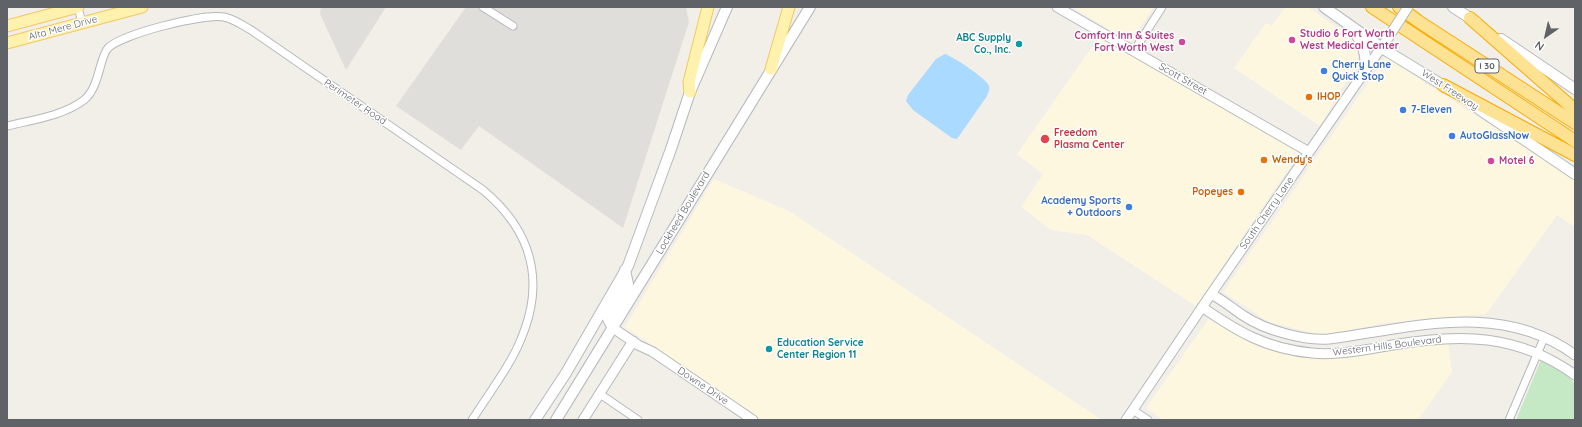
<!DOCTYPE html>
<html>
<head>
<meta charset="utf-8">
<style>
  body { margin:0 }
  #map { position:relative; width:1582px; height:427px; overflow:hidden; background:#f1efe8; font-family:Quicksand,sans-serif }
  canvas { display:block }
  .frame { position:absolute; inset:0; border:8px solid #5f6368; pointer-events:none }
  .north { position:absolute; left:1526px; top:16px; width:40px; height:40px; -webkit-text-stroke:3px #fff; paint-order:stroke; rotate:214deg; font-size:11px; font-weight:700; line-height:16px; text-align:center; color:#5f6368 }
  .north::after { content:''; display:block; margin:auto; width:14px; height:18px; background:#5f6368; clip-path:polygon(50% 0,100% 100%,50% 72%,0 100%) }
</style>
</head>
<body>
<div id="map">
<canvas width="1582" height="427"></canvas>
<div class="frame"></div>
<div class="north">N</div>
</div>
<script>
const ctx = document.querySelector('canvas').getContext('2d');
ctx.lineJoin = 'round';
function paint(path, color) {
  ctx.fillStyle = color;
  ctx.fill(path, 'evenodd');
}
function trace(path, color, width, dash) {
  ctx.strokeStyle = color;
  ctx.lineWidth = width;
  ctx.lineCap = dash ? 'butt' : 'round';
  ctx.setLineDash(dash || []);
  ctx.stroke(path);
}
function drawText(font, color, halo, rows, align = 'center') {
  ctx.font = font + ' Quicksand,sans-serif';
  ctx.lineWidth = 3;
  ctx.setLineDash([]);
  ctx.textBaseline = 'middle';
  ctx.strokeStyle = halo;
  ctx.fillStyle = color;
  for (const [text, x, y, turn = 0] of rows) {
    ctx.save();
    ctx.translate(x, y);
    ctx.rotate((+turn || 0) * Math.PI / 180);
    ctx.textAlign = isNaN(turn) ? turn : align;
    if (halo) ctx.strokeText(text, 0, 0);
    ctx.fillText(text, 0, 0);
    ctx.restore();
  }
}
paint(new Path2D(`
  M1072 7H1154L1130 42Z
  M1285 7H1308L1349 36 1359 52 1356 64 1320 126 1234 68 1266 23 1272 26Z
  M1099 37 1300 152 1196 306 1087 235 1051 230 1021 207 1043 174 1017 154Z
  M1386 57 1575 180V227L1557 215 1486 314 1386 323 1322 335 1269 322 1223 292Z
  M714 179 789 211 1102 420H762L625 327Z
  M1210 317 1258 347 1308 356 1336 358 1448 343 1452 372 1418 420H1163L1146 408Z`), '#fef7e0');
paint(new Path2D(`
  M321 7H386L346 70 320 14Z
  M466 7H686L689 22 623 228 479 126 461 150 396 106Z`), '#e0deda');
paint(new Path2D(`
  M1541 360 1566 374 1575 384V420H1516Z`), '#c5e8c5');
paint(new Path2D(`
  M945 54C954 57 986 78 989 86 990 90 988 93 987 96L957 139 952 138 913 110 906 101 908 95 936 59Z`), '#aadaff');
const minor = new Path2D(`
  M78 7 82 23
  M483 7 513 26
  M1134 51 1162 7
  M7 126C32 120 63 116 84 100 100 87 99 58 108 48 122 34 204 13 224 17 234 19 242 25 251 30L483 190C531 230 546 280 521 339 511 365 487 396 472 420
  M600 394 638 420
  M1133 410 1148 420
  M1509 420 1544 338`);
const tertiary = new Path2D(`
  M1057 7 1309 152
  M1211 294C1223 300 1233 309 1244 316 1265 330 1304 341 1329 339 1412 328 1500 300 1575 355
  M1202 307C1238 332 1267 349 1312 353 1336 356 1369 349 1393 345 1460 333 1518 334 1575 375
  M613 328 638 345 653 352 753 420
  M583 420 633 341
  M1126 420 1211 294 1385 42`);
const secondary = new Path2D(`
  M1324 7 1385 50 1449 89
  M1453 7 1476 22
  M1354 31C1363 44 1367 55 1365 70
  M1501 39 1575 89
  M1479 109 1575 174
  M613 328 608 319 628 284 625 270
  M535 420 566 373 628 266 671 149 690 92 727 7
  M556 420 810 7`);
const primary = new Path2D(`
  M7 26 78 7
  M7 43 142 7
  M771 69 789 7
  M690 92 689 82 708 7`);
const motorway = new Path2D(`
  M1372 7 1575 141
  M1399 7 1418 21 1575 123
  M1470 18 1575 110
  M1443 85 1575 155`);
trace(minor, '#b5b8bc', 9);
trace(tertiary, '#b5b8bc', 11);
trace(secondary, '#b6babf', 12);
trace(primary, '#f2c960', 13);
trace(motorway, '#f9ab00', 14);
trace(minor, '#fff', 7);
trace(tertiary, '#fff', 9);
trace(secondary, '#fff', 10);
trace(primary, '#fff2af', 11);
trace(motorway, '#fde293', 12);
const tertiaryBridge = new Path2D(`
  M1386 41 1408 7`);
trace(tertiaryBridge, '#b5b8bc', 11, []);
trace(tertiaryBridge, '#fff', 9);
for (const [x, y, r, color] of [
  [1292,40,4,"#d1479c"],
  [1182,42,4,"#d1479c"],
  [1019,44,4,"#0f9aa8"],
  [1324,71,4,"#3f7fe0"],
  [1309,97,4,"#e8710a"],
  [1403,110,4,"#3f7fe0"],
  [1452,136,4,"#3f7fe0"],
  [1045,139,5,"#e0444e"],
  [1264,160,4,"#e8710a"],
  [1491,161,4,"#d1479c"],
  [1241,192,4,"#e8710a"],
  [1129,207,4,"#3f7fe0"],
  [769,349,4,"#0f9aa8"]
]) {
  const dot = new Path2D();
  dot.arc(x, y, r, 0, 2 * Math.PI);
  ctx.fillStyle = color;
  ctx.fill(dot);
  trace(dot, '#fff', 1.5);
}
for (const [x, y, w] of [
  [1487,66,24]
]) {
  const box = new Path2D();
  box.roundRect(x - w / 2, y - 7, w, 14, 3);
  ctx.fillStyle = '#fff';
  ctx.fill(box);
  trace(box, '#5f6368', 1);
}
drawText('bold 9px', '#5f6368', null, [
  ["I 30",1487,66]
]);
drawText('10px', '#5f6368', '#fff', [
  ["Alta Mere Drive",63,28,-15],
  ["Scott Street",1183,79,30],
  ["West Freeway",1450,90,33],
  ["Perimeter Road",355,102,34],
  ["Lockheed Boulevard",683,213,-59],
  ["South Cherry Lane",1267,213,-55],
  ["Western Hills Boulevard",1387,346,-7],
  ["Downe Drive",703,386,34]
]);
drawText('bold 10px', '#b23c85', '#fff', [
  ["Studio 6 Fort Worth",1300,34],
  ["West Medical Center",1300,46],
  ["Comfort Inn & Suites",1174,36,"right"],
  ["Fort Worth West",1174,48,"right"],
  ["Motel 6",1499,161]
], 'left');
drawText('bold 10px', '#0d838f', '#fff', [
  ["ABC Supply",1011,38],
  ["Co., Inc.",1011,50],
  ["Education Service",777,343,"left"],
  ["Center Region 11",777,355,"left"]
], 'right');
drawText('bold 10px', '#366cbe', '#fff', [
  ["Cherry Lane",1332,65],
  ["Quick Stop",1332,77],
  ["7-Eleven",1411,110],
  ["AutoGlassNow",1460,136],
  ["Academy Sports",1121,201,"right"],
  ["+ Outdoors",1121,213,"right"]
], 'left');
drawText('bold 10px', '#c56008', '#fff', [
  ["IHOP",1317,97],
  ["Wendy's",1272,160],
  ["Popeyes",1233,192,"right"]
], 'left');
drawText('bold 10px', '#be3a42', '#fff', [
  ["Freedom",1054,133],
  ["Plasma Center",1054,145]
], 'left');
</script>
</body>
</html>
